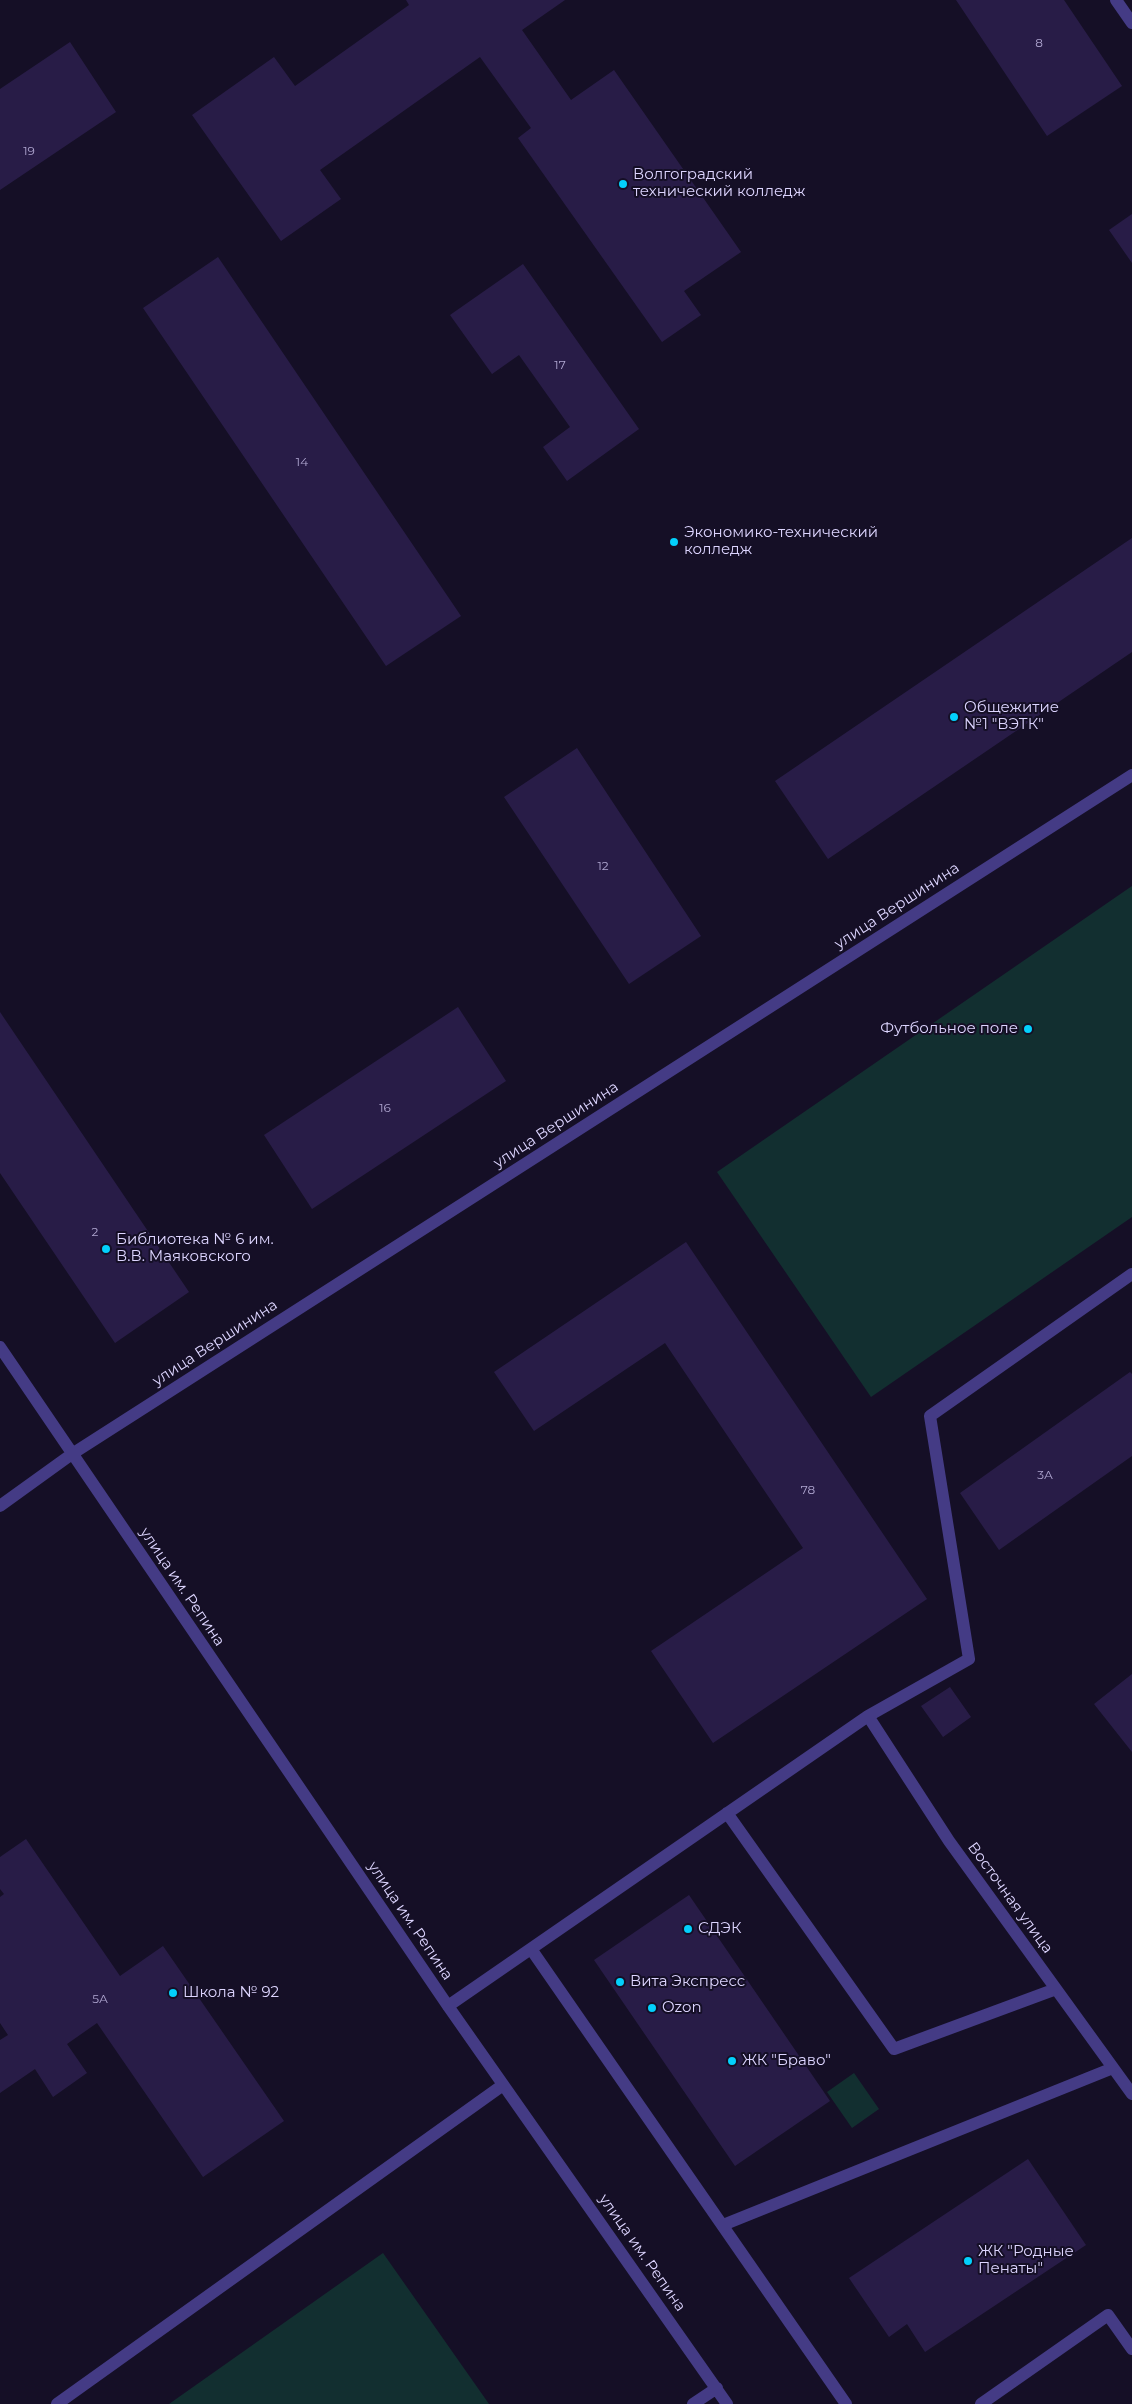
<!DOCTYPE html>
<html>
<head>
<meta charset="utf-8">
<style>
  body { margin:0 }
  canvas { display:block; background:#150f26 }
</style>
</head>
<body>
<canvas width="1132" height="2404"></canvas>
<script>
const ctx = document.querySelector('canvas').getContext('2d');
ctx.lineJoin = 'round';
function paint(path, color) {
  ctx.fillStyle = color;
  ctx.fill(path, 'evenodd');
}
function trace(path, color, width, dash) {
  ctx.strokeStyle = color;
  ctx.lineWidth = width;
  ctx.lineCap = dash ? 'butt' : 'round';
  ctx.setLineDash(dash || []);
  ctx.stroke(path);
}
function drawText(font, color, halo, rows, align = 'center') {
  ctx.font = font + ' Montserrat,sans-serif';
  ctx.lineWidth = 4;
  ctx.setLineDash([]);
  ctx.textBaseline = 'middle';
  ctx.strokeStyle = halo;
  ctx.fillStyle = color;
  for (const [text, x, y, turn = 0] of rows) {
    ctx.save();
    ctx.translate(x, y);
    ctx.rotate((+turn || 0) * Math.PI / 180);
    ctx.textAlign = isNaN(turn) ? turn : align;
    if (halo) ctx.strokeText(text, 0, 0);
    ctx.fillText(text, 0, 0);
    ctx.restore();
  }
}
paint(new Path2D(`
  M1132 886V1217L871 1397 717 1172Z
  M854 2073 879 2109 852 2128 827 2092Z
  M383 2253 489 2404H169Z`), '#122f30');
paint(new Path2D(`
  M406 0H565L522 30 571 100 614 70 741 252 684 291 701 315 662 342 518 138 531 128 480 57 320 170 341 199 281 241 192 115 274 57 295 86 409 5Z
  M956 0H1064L1122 86 1047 136Z
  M70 42 116 112 0 190V89Z
  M1132 214V263L1109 230Z
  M218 257 461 616 386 666 143 308Z
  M523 264 639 429 567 481 543 447 570 427 519 355 492 374 450 315Z
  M1132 538V652L828 859 775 781Z
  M577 748 701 936 629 984 504 797Z
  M458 1007 506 1081 312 1209 264 1135Z
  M0 1012 189 1292 115 1343 0 1173Z
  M686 1242 927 1599 713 1743 651 1651 803 1548 665 1343 534 1431 494 1372Z
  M1130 1372 1132 1374V1456L999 1550 960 1493Z
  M1132 1674V1752L1094 1704Z
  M950 1687 971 1717 943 1737 921 1706Z
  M26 1839 120 1976 163 1946 284 2121 203 2177 97 2023 67 2044 87 2073 53 2097 35 2069 0 2093V2040L8 2035 0 2023V1897L4 1894 0 1889V1857Z
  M689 1895 830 2101 735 2166 594 1960Z
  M1028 2159 1086 2245 925 2352 907 2324 889 2337 849 2278Z`), '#281c47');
trace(new Path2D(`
  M1116 0 1132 23
  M0 1347 448 2006 727 2404
  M0 1506 72 1454 1132 775
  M868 1716 949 1841 1132 2094
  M727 1813 894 2049 1056 1989
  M531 1949 846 2404
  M448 2006 868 1716 969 1659 930 1416 1132 1274
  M723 2225 1113 2068
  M57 2404 503 2085
  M693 2404 717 2388
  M981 2404 1108 2315 1132 2349`), '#443b85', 12);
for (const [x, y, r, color] of [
  [623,184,5,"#03d0fc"],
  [674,542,5,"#03d0fc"],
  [954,717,5,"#03d0fc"],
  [1028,1029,5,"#03d0fc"],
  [106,1249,5,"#03d0fc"],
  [688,1929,5,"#03d0fc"],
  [620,1982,5,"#03d0fc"],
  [173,1993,5,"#03d0fc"],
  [652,2008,5,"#03d0fc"],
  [732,2061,5,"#03d0fc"],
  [968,2261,5,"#03d0fc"]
]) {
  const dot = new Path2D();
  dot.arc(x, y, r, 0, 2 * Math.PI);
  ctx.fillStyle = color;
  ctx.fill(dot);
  trace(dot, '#150f26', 2);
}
drawText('12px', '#b0a7d1', null, [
  ["8",1039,43],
  ["19",29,151],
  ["17",560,365],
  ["14",302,462],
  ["12",603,866],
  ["16",385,1108],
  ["2",95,1232],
  ["3А",1045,1475],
  ["78",808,1490],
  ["5А",100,1999]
]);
drawText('15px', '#ddd5ff', '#150f26', [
  ["Волгоградский",633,175],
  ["технический колледж",633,192],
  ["Экономико-технический",684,533],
  ["колледж",684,550],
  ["Общежитие",964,708],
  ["№1 \"ВЭТК\"",964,725],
  ["Футбольное поле",1018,1029,"right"],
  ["Библиотека № 6 им.",116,1240],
  ["В.В. Маяковского",116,1257],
  ["СДЭК",698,1929],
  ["Вита Экспресс",630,1982],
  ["Школа № 92",183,1993],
  ["Ozon",662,2008],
  ["ЖК \"Браво\"",742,2061],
  ["ЖК \"Родные",978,2252],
  ["Пенаты\"",978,2269]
], 'left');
drawText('15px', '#ddd5ff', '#150f26', [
  ["улица Вершинина",897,906,-33],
  ["улица Вершинина",556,1125,-33],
  ["улица Вершинина",215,1343,-33],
  ["улица им. Репина",182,1587,56],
  ["Восточная улица",1010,1898,54],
  ["улица им. Репина",410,1921,56],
  ["улица им. Репина",642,2253,55]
]);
</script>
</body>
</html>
